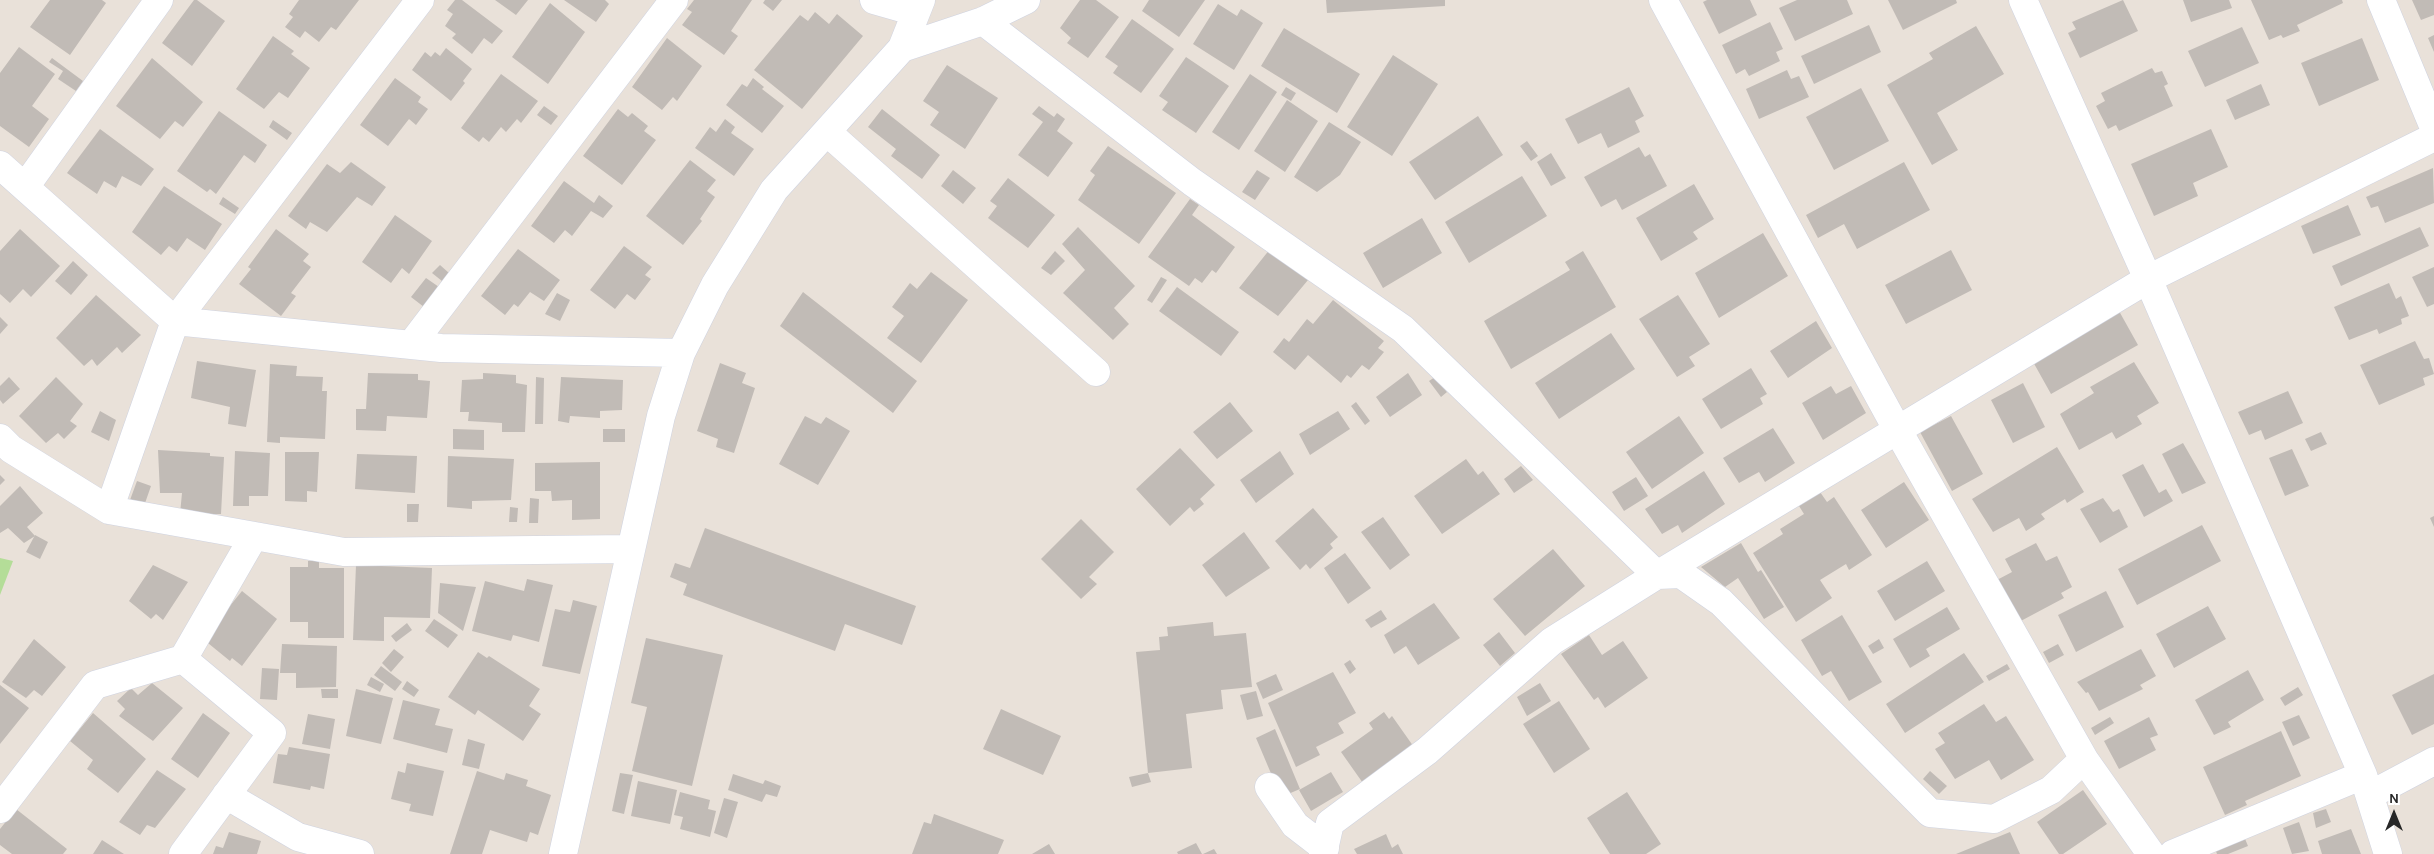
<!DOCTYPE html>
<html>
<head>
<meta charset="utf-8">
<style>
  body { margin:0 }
  #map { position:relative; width:2434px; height:854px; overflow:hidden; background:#e9e1d9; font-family:Karla,sans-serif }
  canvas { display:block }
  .north { position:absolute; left:2369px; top:789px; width:50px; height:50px; -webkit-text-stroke:4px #fff; paint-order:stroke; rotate:0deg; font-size:14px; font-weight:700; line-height:20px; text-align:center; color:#272727 }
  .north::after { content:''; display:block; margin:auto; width:18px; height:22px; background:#272727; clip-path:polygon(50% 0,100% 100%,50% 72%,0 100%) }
</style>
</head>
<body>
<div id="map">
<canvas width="2434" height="854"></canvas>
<div class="north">N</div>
</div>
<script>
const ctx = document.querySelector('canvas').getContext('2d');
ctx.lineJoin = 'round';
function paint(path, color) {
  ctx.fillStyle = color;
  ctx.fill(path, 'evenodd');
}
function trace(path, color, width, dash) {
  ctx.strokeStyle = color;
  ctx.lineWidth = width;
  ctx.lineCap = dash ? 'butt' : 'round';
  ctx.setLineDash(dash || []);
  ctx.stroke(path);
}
paint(new Path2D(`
  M0 558 13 561 0 595Z`), '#b4dd98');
paint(new Path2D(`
  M50 0H102L106 3 70 55 30 27Z
  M194 0H197L225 21 192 66 162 43Z
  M299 0H359L336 30 331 27 319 42 305 31 300 38 285 27 293 17 289 14Z
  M455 0H462L503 31 492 44 484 38 472 54 452 38 456 34 445 26 453 14 447 10Z
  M495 0H528L516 15Z
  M564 0H605L609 4 596 22Z
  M694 0H752L731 31 738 36 724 55 682 25 692 12 687 9Z
  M765 0H782L773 11 763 3Z
  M1080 0H1096L1119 17 1088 58 1067 43 1071 38 1060 28Z
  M1149 0H1205L1179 37 1142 11Z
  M1326 0H1445V6L1327 13Z
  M1707 0H1750L1757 15 1719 34 1703 2Z
  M1797 0H1847L1853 14 1795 41 1779 8Z
  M1888 0H1956L1957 3 1903 30Z
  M2123 0 2138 31 2080 58 2068 33 2076 29 2072 22Z
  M2183 0H2229L2232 8 2191 22Z
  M2251 0H2342L2343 3 2297 25 2300 31 2283 38 2281 35 2269 40Z
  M2412 0H2434V15L2421 20Z
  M550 3 585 32 548 84 512 57Z
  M1218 4 1237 16 1241 9 1263 23 1234 70 1193 44Z
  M815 12 829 24 837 14 863 36 802 109 754 70 800 15 808 21Z
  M1132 19 1174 49 1141 93 1113 73 1118 66 1105 57Z
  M1770 22 1783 49 1776 52 1780 61 1749 76 1745 69 1736 74 1722 45Z
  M1869 25 1881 52 1814 84 1801 56Z
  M1976 26 2004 74 1937 113 1958 150 1932 165 1887 85 1933 59 1929 53Z
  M2242 27 2259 63 2205 87 2188 51Z
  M1284 28 1360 74 1337 113 1261 66Z
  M2434 35V52L2428 38Z
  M273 36 294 51 291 54 310 68 288 98 279 92 264 109 236 89Z
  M667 38 702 66 677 101 673 97 662 110 632 87Z
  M2362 38 2379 80 2319 106 2301 63Z
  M19 47 55 74 32 106 49 119 29 147 0 126V73Z
  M446 48 472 69 463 81 465 83 451 101 412 70 425 52 431 57 435 52 440 56Z
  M1393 55 1438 84 1392 156 1347 127Z
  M1186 57 1229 86 1196 133 1162 110 1168 102 1159 96Z
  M52 58 83 81 76 91 58 79 63 71 49 62Z
  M152 58 203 102 183 127 175 121 160 139 116 106Z
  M947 65 998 98 965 149 930 125 939 112 923 101Z
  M2152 68 2155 73 2162 71 2168 84 2164 86 2173 106 2119 131 2116 125 2108 129 2096 106 2105 101 2101 93Z
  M1787 70 1791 79 1799 76 1809 97 1759 119 1746 89Z
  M501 74 538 101 521 123 517 119 506 132 501 127 489 142 483 137 479 142 461 128Z
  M1250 74 1277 92 1239 150 1212 132Z
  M395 78 421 97 418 102 428 109 416 125 409 119 388 146 360 125Z
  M753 78 764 87 762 89 784 106 762 133 726 105 742 84 747 87Z
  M2261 84 2270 105 2235 120 2226 100Z
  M1286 87 1296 93 1291 101 1281 95Z
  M1629 87 1644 116 1635 121 1640 132 1608 148 1601 133 1578 144 1565 119Z
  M1861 88 1889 141 1834 170 1806 117Z
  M1287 100 1318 121 1285 172 1254 151Z
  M544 106 558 116 551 125 537 115Z
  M1039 106 1054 117 1057 113 1065 119 1057 131 1073 143 1048 177 1018 155 1043 122 1032 114Z
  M618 109 628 117 632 113 648 126 644 131 656 140 622 185 583 156Z
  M882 109 940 155 922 179 891 156 896 149 868 127Z
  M219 111 267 145 255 163 244 155 216 194 210 189 207 192 177 171Z
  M1478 116 1503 155 1435 200 1409 162Z
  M725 119 735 127 731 133 754 149 734 176 695 148 710 127 716 132Z
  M273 120 292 133 287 140 269 127Z
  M1329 122 1361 142 1340 175 1317 192 1294 177Z
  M100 129 154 169 141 186 122 176 116 188 104 181 97 194 67 173Z
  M2211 129 2228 167 2193 183 2198 196 2154 216 2131 164Z
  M1527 141 1538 156 1531 161 1520 146Z
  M1108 146 1176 193 1139 244 1078 200 1095 175 1090 171Z
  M1639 147 1645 157 1650 154 1667 186 1622 210 1616 199 1601 207 1584 177Z
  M1551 153 1566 178 1551 186 1537 162Z
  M690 160 716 180 707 191 715 197 700 219 702 221 683 245 646 216Z
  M351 162 386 187 372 206 357 197 327 232 310 222 306 229 288 216 327 164 340 173Z
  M1904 162 1930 210 1857 249 1844 224 1818 238 1806 215Z
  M2433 168 2434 203 2385 223 2378 206 2371 208 2366 197Z
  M953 170 976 188 963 204 941 186Z
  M1257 170 1270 178 1255 200 1242 192Z
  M1522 176 1547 216 1469 263 1445 222Z
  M1008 178 1055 215 1028 248 988 218 997 206 990 201Z
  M564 181 594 203 599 195 613 206 603 218 591 211 572 236 565 230 554 243 531 226Z
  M1694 184 1714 219 1693 232 1698 239 1661 261 1636 218Z
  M164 186 222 224 205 250 187 238 177 252 169 246 161 255 132 232Z
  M223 197 239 208 235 214 219 204Z
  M1190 199 1199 205 1192 215 1235 247 1216 273 1212 270 1202 283 1195 278 1189 286 1148 257Z
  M2348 205 2361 235 2313 254 2301 226Z
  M395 215 432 241 409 274 402 268 391 283 362 262Z
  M1422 218 1442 253 1383 288 1363 253Z
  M1078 227 1135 286 1114 308 1129 324 1113 340 1063 293 1085 270 1062 244Z
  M2420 227 2429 246 2341 286 2332 266Z
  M20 229 60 266 31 297 23 289 10 303 0 294V251Z
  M276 229 309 254 303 261 311 267 291 293 296 296 281 316 239 284 251 269 248 267Z
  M1763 233 1788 276 1719 318 1695 273Z
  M624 246 652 267 645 275 651 279 635 300 627 294 615 309 590 290Z
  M518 249 560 280 544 301 530 292 518 307 514 304 505 315 481 296Z
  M1270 249 1308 280 1278 316 1239 288Z
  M1951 250 1972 290 1906 324 1885 285Z
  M1055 251 1065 261 1051 275 1041 268Z
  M1583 251 1616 307 1511 369 1484 321 1570 270 1565 262Z
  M73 261 88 275 71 295 55 281Z
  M440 265 449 273 442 281 432 273Z
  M2434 267V304L2427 307 2412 277Z
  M931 272 968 300 921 363 887 338 904 316 892 307 910 283 917 289Z
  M1161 277 1167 280 1152 303 1147 300Z
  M426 278 439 287 424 307 411 297Z
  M2389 283 2396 299 2401 296 2409 316 2401 319 2402 324 2379 334 2377 329 2349 340 2334 307Z
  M1177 287 1239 332 1221 356 1159 311Z
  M803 292 917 381 893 413 780 326Z
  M557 293 570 300 560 321 545 314Z
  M96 295 141 335 122 353 117 347 97 366 92 359 84 366 56 338Z
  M1678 295 1710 344 1689 357 1695 366 1677 377 1639 319Z
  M1333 300 1384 341 1378 348 1384 352 1369 370 1362 365 1351 378 1347 375 1341 383 1308 355 1295 370 1273 352 1284 338 1289 342 1307 319 1313 324Z
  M2119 311 2138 345 2051 394 2032 360Z
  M0 317 8 325 0 334Z
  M1816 321 1832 348 1788 378 1770 351Z
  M1611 333 1635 369 1559 419 1535 383Z
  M2415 341 2424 359 2429 358 2434 374 2423 378 2425 385 2379 405 2360 365Z
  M197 361 256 370 246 427 228 424 230 407 191 398Z
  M2134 362 2159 403 2137 416 2142 424 2116 439 2112 432 2079 450 2060 414 2094 393 2090 387Z
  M720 363 746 373 742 383 755 388 734 453 716 447 718 439 697 431Z
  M270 364 297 366 296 376 323 377 322 391H327L325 439 280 437V443L267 442Z
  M1751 368 1767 394 1760 398 1763 404 1721 429 1702 399Z
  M368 373 418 374V380L430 381 427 418 387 416 386 431 356 430V409H366Z
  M483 373 516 375V383L527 385 525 432H502V423L468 421 469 412H460L462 380 483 379Z
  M1408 373 1422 395 1390 417 1376 397Z
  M9 377 20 389 3 404 0 400V386Z
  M56 377 83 404 70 421 77 426 64 439 58 433 46 443 19 416Z
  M536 377 544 378 543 424H535Z
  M561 377 623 380 622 410 600 411V418L570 416 569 423 558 421Z
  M1435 377 1447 392 1441 397 1429 381Z
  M2023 383 2045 427 2013 443 1991 400Z
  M1831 386 1836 394 1851 386 1866 413 1823 440 1802 403Z
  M2288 391 2303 423 2265 440 2261 430 2249 435 2238 412Z
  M1230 402 1253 431 1217 459 1193 432Z
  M1356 402 1370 421 1365 425 1351 406Z
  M100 411 116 420 109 441 91 432Z
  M1338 411 1350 429 1310 455 1299 434Z
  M805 416 821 424 826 417 850 431 818 485 779 464Z
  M1679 416 1704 453 1652 489 1626 452Z
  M1951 416 1983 474 1952 491 1920 432Z
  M1773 428 1795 463 1765 482 1759 472 1739 483 1723 458Z
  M453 429 484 430V450L453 449Z
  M603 429H625V442H603Z
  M2321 432 2327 444 2311 451 2305 439Z
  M2183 443 2206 483 2182 494 2162 454Z
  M2057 447 2084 492 2067 503 2065 499 2041 514 2045 519 2026 531 2019 518 1993 532 1972 499Z
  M1180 448 1215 485 1200 499 1204 504 1194 512 1190 507 1170 526 1136 489Z
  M2292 449 2309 486 2285 496 2269 458Z
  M158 450 210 453V456L224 457 221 514H180L182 493H160Z
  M235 451 270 453 268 496H249V506H233Z
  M1280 451 1294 474 1256 503 1240 480Z
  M285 452H319L317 492 307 491V502L285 501Z
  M357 454 417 456 415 493 355 489Z
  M448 456 514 459 511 500 472 501V509L447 507Z
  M1466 459 1478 475 1483 471 1500 494 1442 534 1414 496Z
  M600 462V519L572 520V500L552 501 551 491H535V463Z
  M2143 464 2159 493 2166 489 2173 501 2144 517 2122 475Z
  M1521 466 1533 480 1514 493 1504 479Z
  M1704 471 1725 504 1682 533 1678 525 1662 534 1645 509Z
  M0 475 5 480 0 485Z
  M1636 477 1648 496 1624 511 1612 492Z
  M137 481 151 486 144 506 130 500Z
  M1904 482 1929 520 1886 548 1861 510Z
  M20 486 43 513 27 527 35 536 24 543 8 528 0 533V506Z
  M1820 492 1827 502 1834 497 1872 555 1849 570 1846 564 1820 580 1832 598 1796 622 1753 553 1783 534 1780 529 1804 514 1799 506Z
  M530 498 539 499 538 523H529Z
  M2103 498 2113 512 2119 509 2128 527 2100 543 2080 509Z
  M407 504H419L418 522H407Z
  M510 507 518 508 517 522H509Z
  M1313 508 1338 537 1330 544 1333 548 1310 569 1306 564 1300 570 1275 541Z
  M2434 516V527L2430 518Z
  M1383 517 1410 555 1390 570 1361 532Z
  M1081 519 1114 552 1089 577 1097 584 1081 599 1041 559Z
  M2202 525 2221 561 2137 605 2118 569Z
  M705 528 916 606 902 645 845 624 835 651 683 595 687 584 670 577 675 563 690 568Z
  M1244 532 1270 568 1226 597 1202 565Z
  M35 535 48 542 40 559 26 552Z
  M1741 543 1758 572 1761 570 1784 607 1764 619 1738 578 1725 587 1701 567Z
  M2036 543 2046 561 2057 556 2072 587 2061 593 2064 598 2017 623 1995 581 2012 572 2005 559Z
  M1553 549 1585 586 1525 636 1493 599Z
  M1345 553 1371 588 1348 604 1324 568Z
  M308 561H319V568H344V638H308V622H290V567H308Z
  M1927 561 1945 591 1895 621 1877 591Z
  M153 565 188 582 163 620 156 614 151 619 129 601Z
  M356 565 432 568 430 618 384 617V641L353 640Z
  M527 579 553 585 539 642 513 635 511 641 472 631 485 581 524 591Z
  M440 583 476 587 463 631 438 613Z
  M242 591 277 619 242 666 232 658 230 661 203 639Z
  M2106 591 2124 627 2076 652 2058 615Z
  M573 600 597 606 580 674 542 666 555 609 570 612Z
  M1434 603 1460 638 1418 665 1406 646 1394 654 1384 635Z
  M2208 606 2226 639 2174 668 2156 634Z
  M1947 607 1960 629 1926 649 1930 656 1910 668 1893 639Z
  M1381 610 1387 619 1371 628 1365 620Z
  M1842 615 1882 682 1849 701 1831 671 1822 676 1801 640Z
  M434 619 458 635 448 648 425 631Z
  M1213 622 1214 636 1246 633 1252 687 1221 690 1223 709 1186 714 1192 768 1148 773 1136 652 1160 650 1159 637 1168 636 1167 627Z
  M407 623 412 630 396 642 391 636Z
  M1499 632 1515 653 1500 666 1483 645Z
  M1589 635 1602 655 1623 641 1648 678 1605 708 1598 697 1594 700 1561 654Z
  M646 638 723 655 692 786 632 771 647 707 631 703Z
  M34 639 66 667 42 696 34 690 26 698 2 682Z
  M1879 639 1884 648 1873 654 1868 646Z
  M282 644 337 646 336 687 296 688V673H280Z
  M2058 644 2064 655 2049 663 2043 652Z
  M394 649 404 657 391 672 382 663Z
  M2141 649 2156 676 2140 685 2143 689 2099 711 2088 692 2086 693 2077 682Z
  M478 652 487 658 489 656 540 689 529 706 541 714 523 741 478 710 475 715 448 697Z
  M1964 653 1984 682 1905 733 1886 704Z
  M1350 660 1356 669 1350 674 1344 664Z
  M2007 664 2010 669 1989 681 1986 676Z
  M381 666 402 682 395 691 374 675Z
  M262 668 279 669 277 700 260 699Z
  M2248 670 2264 700 2228 722 2231 727 2214 735 2195 700Z
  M1333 672 1356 713 1338 723 1344 733 1316 747 1320 755 1296 767 1268 703Z
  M1276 674 1283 690 1263 699 1256 683Z
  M2434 674V724L2412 735 2392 695Z
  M371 677 384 684 380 692 367 685Z
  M407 681 419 690 414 697 402 689Z
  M152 683 183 708 153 741 119 716 125 709 117 701 131 688 138 695Z
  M1540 683 1551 701 1527 716 1517 697Z
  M0 685 29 708 0 744Z
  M2298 687 2303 695 2285 706 2280 698Z
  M321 689H338V698H322Z
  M356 689 393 698 381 744 346 736Z
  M1256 691 1263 716 1247 720 1240 695Z
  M403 700 440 709 435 725 453 729 447 753 393 739Z
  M1559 701 1590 749 1554 773 1523 724Z
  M1984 704 1996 722 2006 716 2034 760 2001 780 1989 760 1955 779 1935 749 1945 743 1938 733Z
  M1001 709 1061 736 1043 775 983 749Z
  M1384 712 1389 719 1392 716 1416 750 1365 786 1341 752 1373 729 1369 723Z
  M93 713 146 759 118 793 87 769 93 760 70 741Z
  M203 713 230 733 198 778 171 759Z
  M308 714 335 719 330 749 302 744Z
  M2299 715 2310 738 2293 746 2282 722Z
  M2110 717 2114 723 2095 735 2091 728Z
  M2149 717 2158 735 2150 738 2156 750 2119 769 2104 741Z
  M1275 729 1300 789 1281 797 1256 738Z
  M2281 731 2301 776 2245 801 2247 805 2225 815 2203 767Z
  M468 739 485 744 479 769 462 765Z
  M289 747 330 754 324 789 311 786 310 790 273 783 278 754 287 755Z
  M407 763 444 771 433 816 409 811 411 804 391 799 398 771 405 773Z
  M157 770 186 789 155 828 147 825 140 835 119 822Z
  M477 771 504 780 506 773 528 780 526 786 551 795 538 835 530 832 527 842 490 830 482 854H450Z
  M1930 771 1947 786 1939 794 1923 779Z
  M1331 772 1343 792 1311 811 1299 790Z
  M620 773 633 775 624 814 612 811Z
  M1148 773 1151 782 1132 787 1129 777Z
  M733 774 763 784 765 780 781 786 777 797 766 794 762 802 728 790Z
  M638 781 677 790 670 824 631 816Z
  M2083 790 2107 824 2063 854H2059L2037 822Z
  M680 792 710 800 708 809 716 811 710 837 680 829 683 817 674 815Z
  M1627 792 1661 844 1646 854H1610L1587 818Z
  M724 798 738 802 727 838 714 833Z
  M16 809 67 849 63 854H12L0 845V829Z
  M2326 809 2331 822 2316 828 2313 813Z
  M934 814 1004 840 998 854H912L924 822 931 824Z
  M2299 822 2309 851 2292 854 2283 828Z
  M2351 829 2361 854H2322L2318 841Z
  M229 832 261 841 257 854H213L216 846 223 848Z
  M2010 832 2020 854H1956Z
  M1386 834 1392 848 1398 844 1403 854H1357L1354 849Z
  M2243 834 2248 846 2228 854H2217L2214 846Z
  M102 840 124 854H93Z
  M1196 843 1202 854H1178L1177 852Z
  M1049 844 1055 854H1032Z
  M1214 849 1217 854H1203Z`), '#c1bbb6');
const minor = new Path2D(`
  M874 0 916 12
  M2023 0 2148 279 2363 775 2388 854
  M2381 0 2434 128
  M983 21 1192 182 1403 329 1657 575 1681 574 1721 602 1930 813 1994 819 2051 790 2084 759 1897 429 1663 0
  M902 48 921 0
  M827 132 1096 372
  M0 165 175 321 441 348 681 353
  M25 187 159 0
  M411 345 674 0
  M0 438 11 449 109 510 344 552 631 549
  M109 510 175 321 420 0
  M2084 759 2151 854
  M1269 787 1295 825 1325 848
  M226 795 298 837 360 854
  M2370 795 2434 761
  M0 809 95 685 183 659 254 536
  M183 854 272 733 183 659
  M563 854 661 416 681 353 715 285 774 190 902 48 983 21 1026 0
  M1323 854 1330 823 1427 751 1552 641 1657 575 2148 279 2434 137
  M2173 854 2363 775`);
trace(minor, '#cfd3e0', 29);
trace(minor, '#fff', 28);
</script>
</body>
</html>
